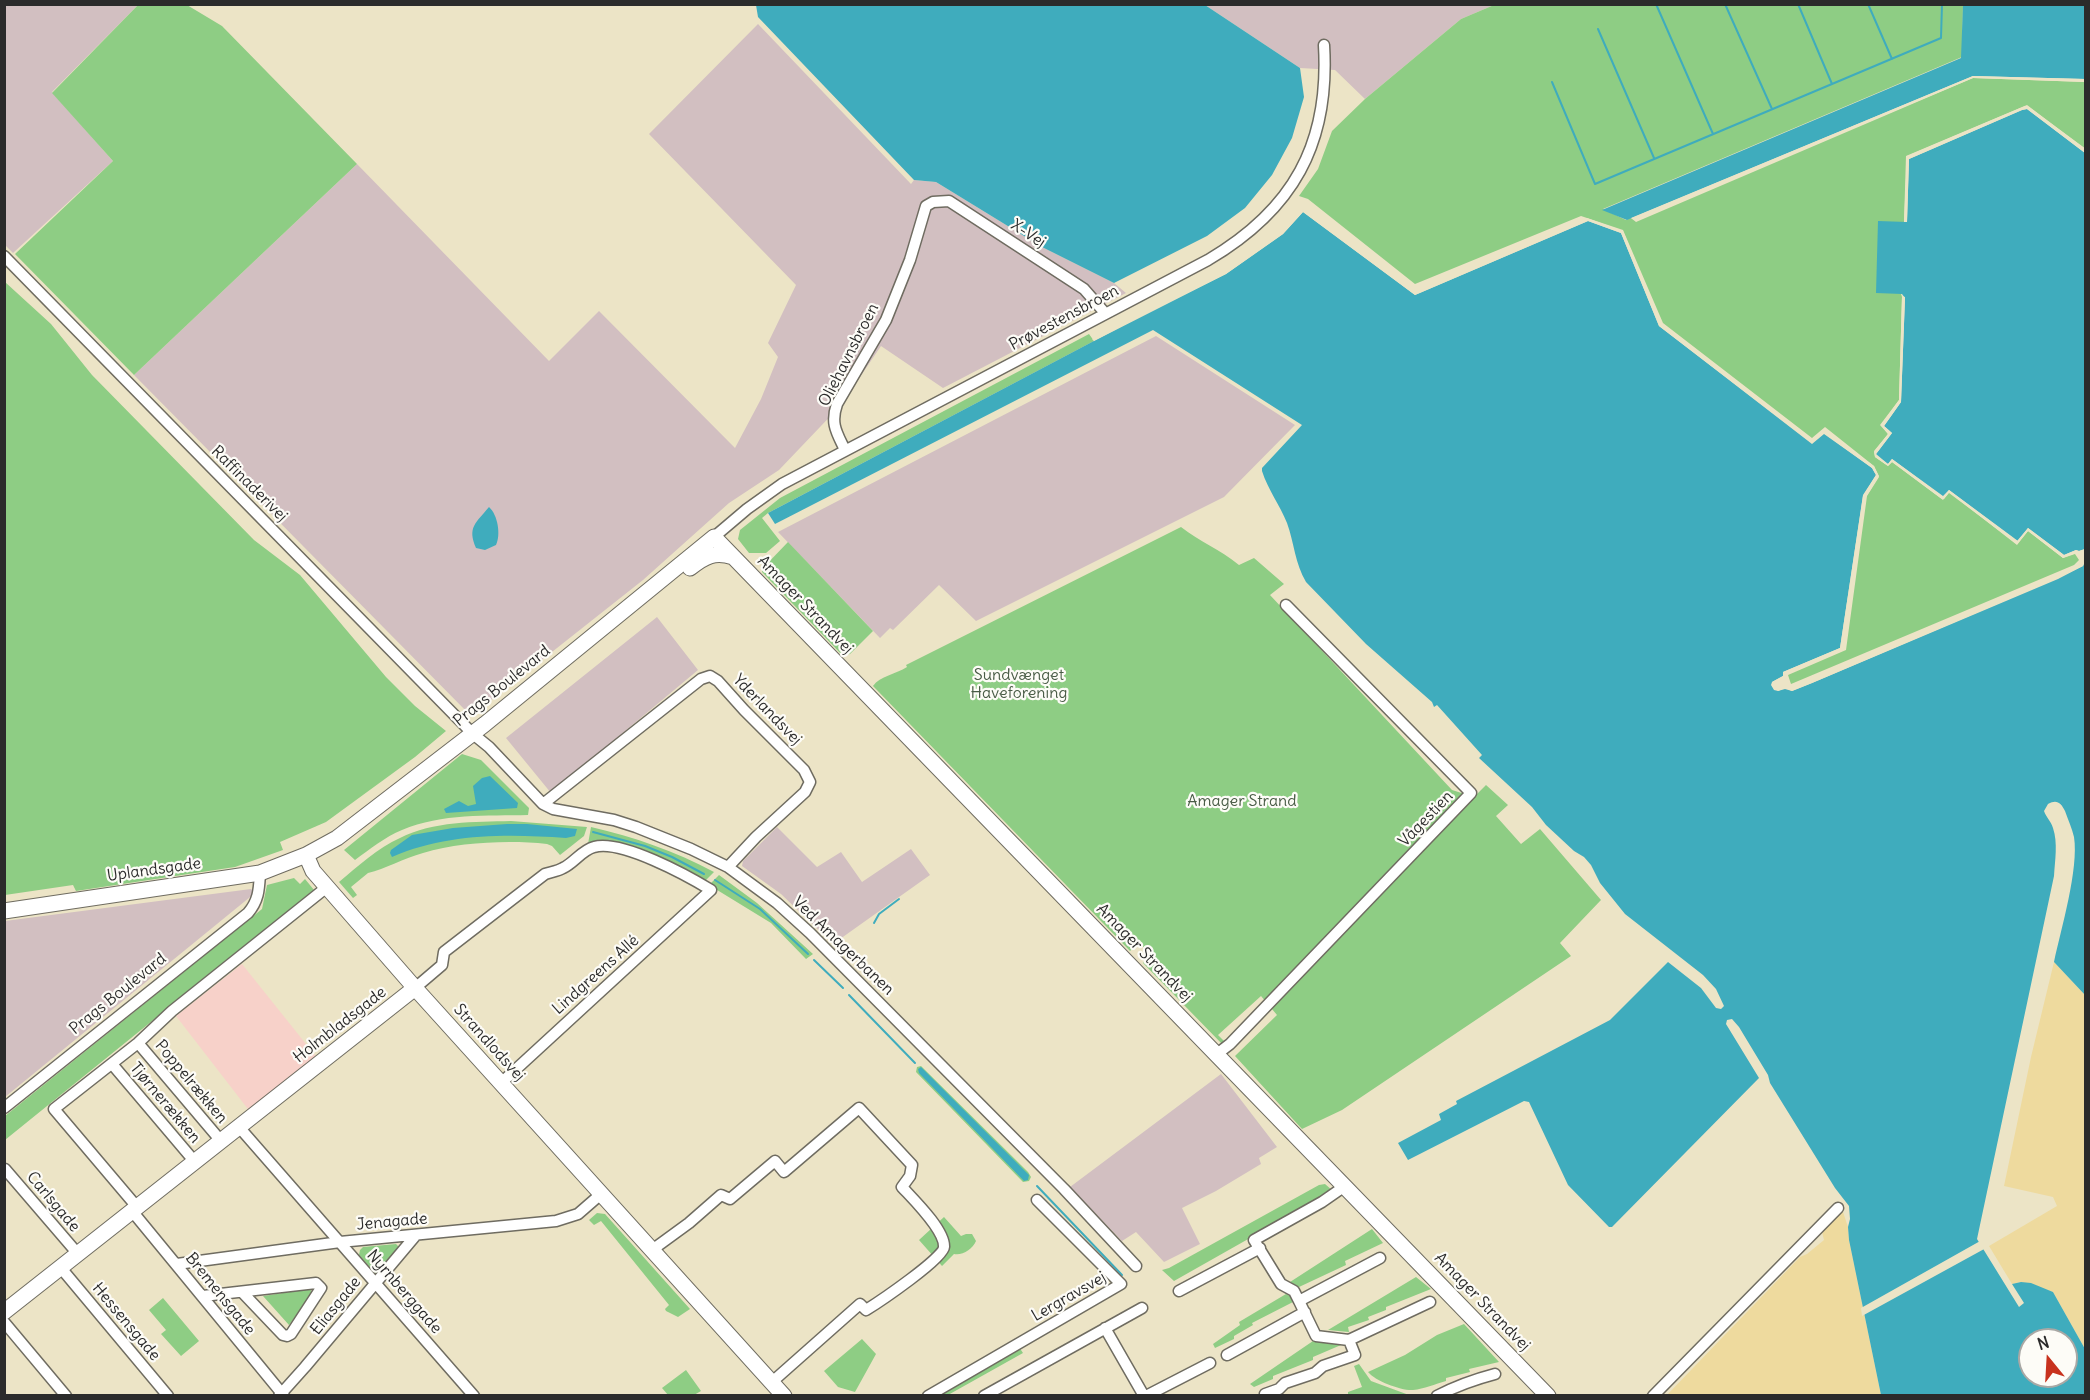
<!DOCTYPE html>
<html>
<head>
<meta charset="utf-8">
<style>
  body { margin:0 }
  #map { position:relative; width:2090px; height:1400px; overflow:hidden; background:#ece4c6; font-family:Delius,sans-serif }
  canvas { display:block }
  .frame { position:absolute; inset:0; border:6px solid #2b2b2b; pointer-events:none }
  .north { position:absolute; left:2018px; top:1328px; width:60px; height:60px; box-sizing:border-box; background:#fdfcf7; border:2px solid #a9a8a5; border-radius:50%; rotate:342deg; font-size:16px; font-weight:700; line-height:24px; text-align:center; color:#2b2b2b }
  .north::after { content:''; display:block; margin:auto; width:21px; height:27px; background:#c8321e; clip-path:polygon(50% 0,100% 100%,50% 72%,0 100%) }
</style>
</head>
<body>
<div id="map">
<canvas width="2090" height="1400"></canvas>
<div class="frame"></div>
<div class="north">N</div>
</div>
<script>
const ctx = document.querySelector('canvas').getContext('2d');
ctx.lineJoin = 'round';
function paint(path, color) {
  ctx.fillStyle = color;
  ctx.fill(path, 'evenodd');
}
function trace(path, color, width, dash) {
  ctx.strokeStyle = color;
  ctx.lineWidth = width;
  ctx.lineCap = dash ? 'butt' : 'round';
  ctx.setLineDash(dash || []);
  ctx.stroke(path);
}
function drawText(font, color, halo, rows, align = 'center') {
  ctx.font = font + ' Delius,sans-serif';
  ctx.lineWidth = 4.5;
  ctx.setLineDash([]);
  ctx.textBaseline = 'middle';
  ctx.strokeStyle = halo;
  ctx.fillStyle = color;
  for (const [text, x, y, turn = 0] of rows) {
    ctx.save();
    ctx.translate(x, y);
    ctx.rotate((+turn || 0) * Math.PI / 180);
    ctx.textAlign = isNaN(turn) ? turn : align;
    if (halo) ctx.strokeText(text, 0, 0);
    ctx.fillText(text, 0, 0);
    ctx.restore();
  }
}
paint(new Path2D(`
  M242 964 318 1059 251 1113 176 1016Z`), '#f7d1c9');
paint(new Path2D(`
  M5 5H138L52 92 113 161 13 253 5 245Z
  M1205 5H1494L1461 19 1365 99 1335 70 1300 68Z
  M758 24 911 184 914 180 936 182 1042 247 1114 283 1126 293 943 388 881 346 841 405 779 470 729 503 643 580 471 716 134 375 357 164 549 361 599 311 735 448 761 399 778 357 768 343 796 285 649 134Z
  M1156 336 1295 425 1224 497 976 621 939 585 893 630 890 628 880 638 778 532Z
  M657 617 698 670 551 793 506 738Z
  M777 827 817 867 841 852 862 882 911 849 930 875 833 944 781 894 742 866 743 861Z
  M251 889 255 893 5 1097V921Z
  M1221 1074 1277 1147 1259 1158 1261 1164 1216 1191 1182 1208 1200 1244 1164 1262 1136 1232 1122 1241 1070 1187Z`), '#d2bfc1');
paint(new Path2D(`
  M138 5H187L222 26 357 164 134 375 15 254 113 161 52 93Z
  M1494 5H1963L1962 57 1603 209 1626 220 1631 218 1636 222 1973 78 2085 82V149L2027 105 1906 156 1904 222H1878L1902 297 1899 400 1880 425 1888 434 1874 451 1875 457 1888 466 1892 462 1943 500 1949 492 2017 545 2028 531 2063 558 2075 554 2079 560 2074 565 1791 684 1788 675 1846 650 1867 496 1879 477 1874 466 1825 427 1812 438 1663 323 1623 230 1581 216 1415 284 1308 199 1299 196 1318 169 1332 131 1365 99 1461 19Z
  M5 282 51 324 92 375 254 540 300 575 386 677 415 706 446 731 415 757 326 822 280 842 283 850 235 867 76 891 73 885 5 895Z
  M1089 334 1094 341 768 513 762 518 780 541 766 553H749L738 539 740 530 780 498Z
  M1181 527C1200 542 1220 549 1239 565L1254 558 1284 584 1270 595 1452 790 1474 797 1486 785 1508 805 1496 816 1521 844 1540 829 1601 900 1560 943 1571 956 1342 1110 1302 1129 1235 1056 1277 1015 1261 996 1218 1035 1226 1043 1223 1045 1143 963 1151 954 1139 943 1130 951 873 686C880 676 896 674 907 667L906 665Z
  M788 542 873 631 850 654 843 656 762 572 763 568Z
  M462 754 481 760 529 808 528 815C487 816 442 813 402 830 385 837 370 849 355 860L344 850Z
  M511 821 587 827 584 836 560 855 552 846 547 844C509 840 460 842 423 853 404 858 385 869 368 873L351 887 357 895 353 898 339 882C358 866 378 848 400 838 433 821 475 822 511 821Z
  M591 827C634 837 675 851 714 872L704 882 655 856 606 840 588 844Z
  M719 875 757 903 813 954 806 959 771 923 709 885Z
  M294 878 300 884 305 879 314 890 5 1140V1116L262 909 267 885Z
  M921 1066 1028 1172 1031 1177 1029 1181 1023 1182 916 1072 917 1067Z
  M1325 1184 1333 1191 1174 1281 1162 1270 1169 1268 1319 1185Z
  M597 1213 605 1214 690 1309 678 1317 666 1311 665 1309 669 1305 601 1221 594 1225 589 1220Z
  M944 1217 961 1236 966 1234H972L976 1241C973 1249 962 1256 954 1254L942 1266 919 1240Z
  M1372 1229 1383 1243 1345 1261 1346 1265 1299 1287 1290 1282Z
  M396 1244 399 1247 398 1250 377 1275 359 1255 360 1250 363 1247Z
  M1416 1277 1431 1289 1386 1307V1310L1368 1317 1369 1320 1348 1327 1349 1332 1328 1330Z
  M310 1289 313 1294 289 1325 263 1296Z
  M1286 1294 1290 1296 1293 1302 1252 1323 1253 1325 1234 1336V1339L1215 1348 1213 1344 1240 1325 1239 1322Z
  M163 1298 199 1341 181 1356 161 1334 166 1330 149 1310Z
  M1464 1324 1499 1362 1469 1369 1470 1372 1446 1378V1381C1435 1384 1424 1389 1413 1390 1402 1391 1375 1381 1368 1372L1405 1355 1437 1335Z
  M862 1339 876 1354 855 1392 838 1387 824 1371Z
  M1313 1341 1341 1345 1313 1357V1360L1273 1376V1379L1254 1387 1250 1384Z
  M1019 1347 1023 1353 948 1395 935 1396Z
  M1359 1364 1371 1381 1409 1395H1346H1348V1392L1362 1387 1354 1366Z
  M686 1370 701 1391 694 1395H668L662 1388Z`), '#8ecd84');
paint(new Path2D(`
  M2054 962 2085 995V1349L2053 1292 2021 1282 2012 1284 1989 1246 2057 1206 2053 1197 2004 1186 2031 1057Z
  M1843 1212 1848 1227 1849 1240 1881 1395 1666 1396 1800 1257 1807 1254 1824 1240 1822 1232Z`), '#eeda9e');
paint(new Path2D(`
  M756 5H1205L1300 68 1304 97 1292 138 1272 175 1245 208 1207 236 1114 283 1042 247 936 182 914 180 758 17Z
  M1963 5H2085V79L1973 76 1627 220 1602 210 1961 58Z
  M2027 109 2085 153V549L2079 551 2076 550 2064 555 2028 528 2018 541 1949 490 1943 497 1892 459 1888 464 1876 454 1892 433 1884 426 1901 402 1905 298 1902 294 1876 293 1878 221 1907 222 1909 159 2022 110Z
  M1303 212 1415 295 1588 221 1621 233 1659 326 1812 443 1824 433 1872 468 1876 475 1863 496 1840 648 1783 672V676L1772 682 1778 691 1785 688 1792 691 1812 683 2058 579 2083 566 2085 561V995L2054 962C2061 929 2079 869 2074 837 2072 828 2068 820 2065 811 2061 803 2057 799 2048 804L2044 811C2046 817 2051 821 2053 828 2058 843 2055 860 2054 876L1977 1239 2019 1307 2024 1303 2012 1284 2021 1282 2031 1283 2053 1292 2085 1349V1395H1881L1849 1240 1848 1227 1850 1219 1849 1206 1835 1188 1770 1083 1768 1075 1739 1027 1732 1019 1727 1020 1726 1024 1759 1078 1612 1227H1609L1568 1185 1529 1102 1524 1101 1408 1160 1398 1143 1441 1120 1439 1114 1457 1104 1456 1101 1610 1020 1668 962 1701 988 1716 1008 1721 1009 1724 1006 1716 989 1703 975 1625 914 1600 883 1591 865 1584 857 1574 851 1546 825 1532 807 1479 758 1482 755 1437 705 1434 707 1432 702 1366 644 1306 582C1295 564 1294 542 1287 523 1280 505 1268 490 1262 471V468L1302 425 1153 330 775 524 768 513 1145 314 1226 274 1283 234ZM2030 1340H2066V1376H2030Z
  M489 507C498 515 501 535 496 545L485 550 476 548C467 527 476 523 489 507Z
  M490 776 518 803 517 808 446 813 444 809 459 801 468 806 476 804 473 786 482 778Z
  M507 824H527L577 829 575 836 566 838C508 834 447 833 392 857L390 853 391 850 412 835 453 828Z
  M921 1067 1029 1175 1028 1180 1024 1181 919 1073 918 1069Z`), '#3facbd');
paint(new Path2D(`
  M1973 76 2085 79V82L1973 78 1634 220 1631 218Z
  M2025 106 2029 107 2086 149 2085 153 2027 109 2022 110 1909 159 1907 222H1904L1907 156Z
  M1302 209 1416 292 1587 218 1623 231 1662 324 1812 440 1825 431 1874 466 1879 476 1866 497 1843 650 1786 674 1785 679 1775 684 1776 687 1786 685 1792 688 1811 681 2057 576 2081 564 2085 558V561L2083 566 2058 578 1812 683 1792 691 1785 689 1778 691 1774 690 1771 685 1772 682 1783 676V672L1840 648 1863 495 1876 475 1872 468 1824 434 1812 444 1659 326 1621 233 1588 221 1415 295 1303 212 1283 234 1226 274 1094 341 1092 339 1224 272 1281 232Z
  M1902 296 1905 297 1901 402 1884 426 1892 433 1876 454 1877 457 1888 464 1892 459 1943 496 1949 490 2017 541 2028 528 2064 555 2076 550 2079 551 2085 549 2086 552 2080 554 2076 553 2063 558 2028 531 2017 544 1949 493 1944 499H1942L1892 462 1888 466 1875 457 1874 452 1888 434 1881 425 1899 400Z
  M1982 1240 1986 1248 1862 1316 1861 1308Z`), '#ece4c6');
trace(new Path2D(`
  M1656 4 1713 134
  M1725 4 1772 109
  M1798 4 1832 84
  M1868 4 1892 59
  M1598 29 1654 158
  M1552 82 1595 184 1941 38 1942 4
  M593 832 645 846 672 857 704 874
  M715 880 760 909 808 954
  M874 923 879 914 899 899
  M814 960 843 988
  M849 995 915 1063
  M1037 1186 1122 1275`), '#3facbd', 2);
const street = new Path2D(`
  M4 256 473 734 489 747 543 804 553 809 614 820 636 827 691 849 728 867 777 903 810 933 1064 1189 1136 1266
  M845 450C837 433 830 424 837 404L886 320 910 260 926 206 933 202 949 201 1084 289 1105 313
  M714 537 747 509 782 484 1208 260C1293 210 1330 144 1324 45
  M543 804 701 679 710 676 718 681 744 710 804 770 810 782 805 792 756 837 728 867
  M415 988 442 965 444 952 545 874C551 872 558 871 563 868 574 863 582 850 594 847 621 839 688 876 711 890L501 1083
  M138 1043 221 1141
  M1217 1054 1230 1044 1471 793 1286 605
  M112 1064 195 1162
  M4 1108 248 913C259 900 259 889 260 873
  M239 1127 474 1396
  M5 1169 78 1254
  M1345 1186 1322 1202 1254 1240 1281 1284 1294 1291 1299 1301 1380 1258
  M137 1207 54 1109 138 1043 172 1011 327 887
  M132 1211 284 1396
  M652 1250 689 1223 721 1195 730 1199 775 1161 784 1172 859 1108 912 1165 910 1176 902 1187C913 1199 945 1230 944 1247 944 1258 879 1302 866 1310L860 1304 772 1382
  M177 1264 340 1242 556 1221 578 1214 601 1194
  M61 1268 168 1396
  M1179 1291 1260 1248
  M203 1296 316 1283 321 1288 291 1334 287 1336 283 1335 242 1292
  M4 1322 66 1396
  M1105 1328 1144 1396
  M1349 1340 1430 1302
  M1227 1355 1305 1312
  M1265 1394 1279 1389 1285 1383 1315 1373 1323 1366 1355 1355 1349 1340 1316 1336 1299 1301
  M279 1396 305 1367 416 1235
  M928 1396 1121 1284 1037 1200
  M984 1396 1142 1308
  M1146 1396 1210 1363
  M1437 1396C1454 1387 1476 1379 1495 1374
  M1653 1396 1838 1208`);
const secondary = new Path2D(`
  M690 568C705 556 715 551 733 557
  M306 855 313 871 415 988 784 1396
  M4 911 260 873 306 855 337 838 485 724 714 537 1548 1396
  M4 1312 415 988`);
trace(street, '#6f6c61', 13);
trace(secondary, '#6f6c61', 17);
trace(street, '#fff', 10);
trace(secondary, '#fff', 15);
drawText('16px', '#2b2b2b', '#fdfcf7', [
  ["X-Vej",1028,234,33],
  ["Prøvestensbroen",1064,318,-28],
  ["Oliehavnsbroen",849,355,-63],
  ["Raffinaderivej",249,484,45],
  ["Amager Strandvej",805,605,46],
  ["Prags Boulevard",502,686,-39],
  ["Yderlandsvej",767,710,46],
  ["Vågestien",1426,819,-46],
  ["Uplandsgade",154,870,-8],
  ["Ved Amagerbanen",843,946,44],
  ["Amager Strandvej",1144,953,46],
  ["Lindgreens Allé",596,975,-42],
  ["Prags Boulevard",118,994,-39],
  ["Holmbladsgade",340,1025,-38],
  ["Strandlodsvej",489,1043,48],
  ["Poppelrækken",191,1082,50],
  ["Tjørnerækken",165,1103,50],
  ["Carlsgade",53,1202,50],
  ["Jenagade",392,1222,-5],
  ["Nyrnberggade",404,1292,49],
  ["Bremensgade",220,1294,51],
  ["Lergravsvej",1069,1297,-30],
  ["Amager Strandvej",1482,1302,46],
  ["Eliasgade",336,1306,-51],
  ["Hessensgade",126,1322,50]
]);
drawText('16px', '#495c46', '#fdfcf7', [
  ["Sundvænget",1019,675],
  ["Haveforening",1019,693],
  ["Amager Strand",1242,801]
]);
</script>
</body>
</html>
